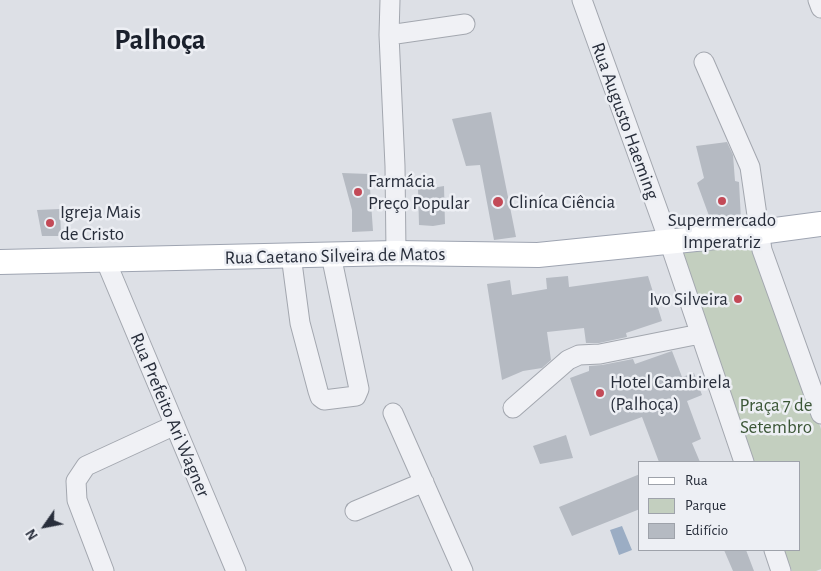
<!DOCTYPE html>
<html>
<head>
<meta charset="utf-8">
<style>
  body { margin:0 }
  #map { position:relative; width:821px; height:571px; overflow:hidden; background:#dde0e6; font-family:"Alegreya Sans",sans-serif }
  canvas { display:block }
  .legend { position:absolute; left:638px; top:461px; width:162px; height:90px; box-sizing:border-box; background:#edeff4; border:1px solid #9ea2aa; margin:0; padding:6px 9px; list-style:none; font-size:15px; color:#282e3b }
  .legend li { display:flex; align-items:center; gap:10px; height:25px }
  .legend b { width:25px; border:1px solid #9ea2aa }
  .north { position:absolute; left:20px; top:501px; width:50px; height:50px; -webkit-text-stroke:4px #edeff4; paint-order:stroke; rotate:237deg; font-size:14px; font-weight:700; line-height:20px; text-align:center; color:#282e3b }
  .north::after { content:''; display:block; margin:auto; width:18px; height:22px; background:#282e3b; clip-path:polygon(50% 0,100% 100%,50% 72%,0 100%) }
</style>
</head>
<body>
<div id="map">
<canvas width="821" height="571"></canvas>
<ul class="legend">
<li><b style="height:6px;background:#fff"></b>Rua</li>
<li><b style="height:14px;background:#c3cfbf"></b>Parque</li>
<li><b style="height:14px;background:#b5bac2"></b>Edifício</li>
</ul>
<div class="north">N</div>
</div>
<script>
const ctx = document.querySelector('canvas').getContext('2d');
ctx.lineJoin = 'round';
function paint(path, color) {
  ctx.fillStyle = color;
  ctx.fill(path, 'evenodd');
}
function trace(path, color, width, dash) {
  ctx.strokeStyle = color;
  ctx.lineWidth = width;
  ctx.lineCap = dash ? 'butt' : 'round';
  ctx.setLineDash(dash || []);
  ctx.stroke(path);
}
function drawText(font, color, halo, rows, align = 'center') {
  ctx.font = font + ' "Alegreya Sans",sans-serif';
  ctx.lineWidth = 5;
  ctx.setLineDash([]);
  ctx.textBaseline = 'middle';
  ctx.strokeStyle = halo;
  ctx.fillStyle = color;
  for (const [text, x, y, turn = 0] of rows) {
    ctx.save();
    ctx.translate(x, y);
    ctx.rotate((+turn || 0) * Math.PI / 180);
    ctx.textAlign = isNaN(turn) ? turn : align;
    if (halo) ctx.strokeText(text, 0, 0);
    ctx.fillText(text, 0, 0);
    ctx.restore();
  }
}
paint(new Path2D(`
  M748 240 756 248 821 429V569L816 571H792L784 550H800V462H753L679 256 684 248Z`), '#c3cfbf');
paint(new Path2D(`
  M622 526 632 550 619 555 610 530Z`), '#9badc4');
paint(new Path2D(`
  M491 112 516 237 494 240 480 165 466 166 452 119Z
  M727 142 733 155 735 181 739 182 741 220 712 224 697 183 704 178 696 146Z
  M342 173 369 174 373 231 352 232V210Z
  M444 186 445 224 433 226 419 225 418 188H432Z
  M60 209 61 236H42L37 210Z
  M568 276 569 287 648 276 662 321 626 333 627 337 599 343H586L584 328 547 332 551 360 542 368 523 371 502 380 487 284 510 280 512 295 547 289 546 278Z
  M672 351 682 377 694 373 702 395 687 401 701 439 692 443 700 462H659L642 417 590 436 570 378 589 371V366L602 365 633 359 635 364Z
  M566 435 573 458 540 464 533 446Z
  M640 474V509L572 536 559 507Z
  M724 550H746L754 571H733Z`), '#b5bac2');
const minor = new Path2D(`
  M390 0 389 35 395 166 396 253
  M582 0 669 241 744 462
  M818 0 821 8
  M389 35 465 24
  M704 62 750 167 762 250 821 414
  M291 255 300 323 318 391 320 397 324 400 356 396 359 389 331 255
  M105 259 236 571
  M513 408 568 360 579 355 600 354 700 334
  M393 413 463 571
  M355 511 424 482
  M774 550 781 571
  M104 571 77 500 76 481 86 466 175 425`);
const major = new Path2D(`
  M0 262 396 253 538 255 745 234 821 224`);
trace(minor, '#a3a7af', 21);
trace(major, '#9ea4b1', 26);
trace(minor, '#f0f1f5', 19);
trace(major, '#fff', 24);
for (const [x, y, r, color] of [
  [358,192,5,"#c34a57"],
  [722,201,5,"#c34a57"],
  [498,202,6,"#c34a57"],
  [50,223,5,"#c34a57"],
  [738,299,5,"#c34a57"],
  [600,393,5,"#c34a57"]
]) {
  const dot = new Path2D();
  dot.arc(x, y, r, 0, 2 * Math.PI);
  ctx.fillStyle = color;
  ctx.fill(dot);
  trace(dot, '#edeff4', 2);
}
drawText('19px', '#282e3b', '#edeff4', [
  ["Rua Augusto Haeming",625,121,70],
  ["Rua Caetano Silveira de Matos",335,256,-1],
  ["Rua Prefeito Ari Wagner",170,415,67]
]);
drawText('19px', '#282e3b', '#edeff4', [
  ["Farmácia",368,181],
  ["Preço Popular",368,203],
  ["Cliníca Ciência",509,202],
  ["Igreja Mais",60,212],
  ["de Cristo",60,234],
  ["Supermercado",722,220,"center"],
  ["Imperatriz",722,242,"center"],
  ["Ivo Silveira",728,299,"right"],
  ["Hotel Cambirela",610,382],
  ["(Palhoça)",610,404]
], 'left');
drawText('19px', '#3b5636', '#edeff4', [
  ["Praça 7 de",776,405],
  ["Setembro",776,427]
]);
drawText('bold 29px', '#1a202c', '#edeff4', [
  ["Palhoça",160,40]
]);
</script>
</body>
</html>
